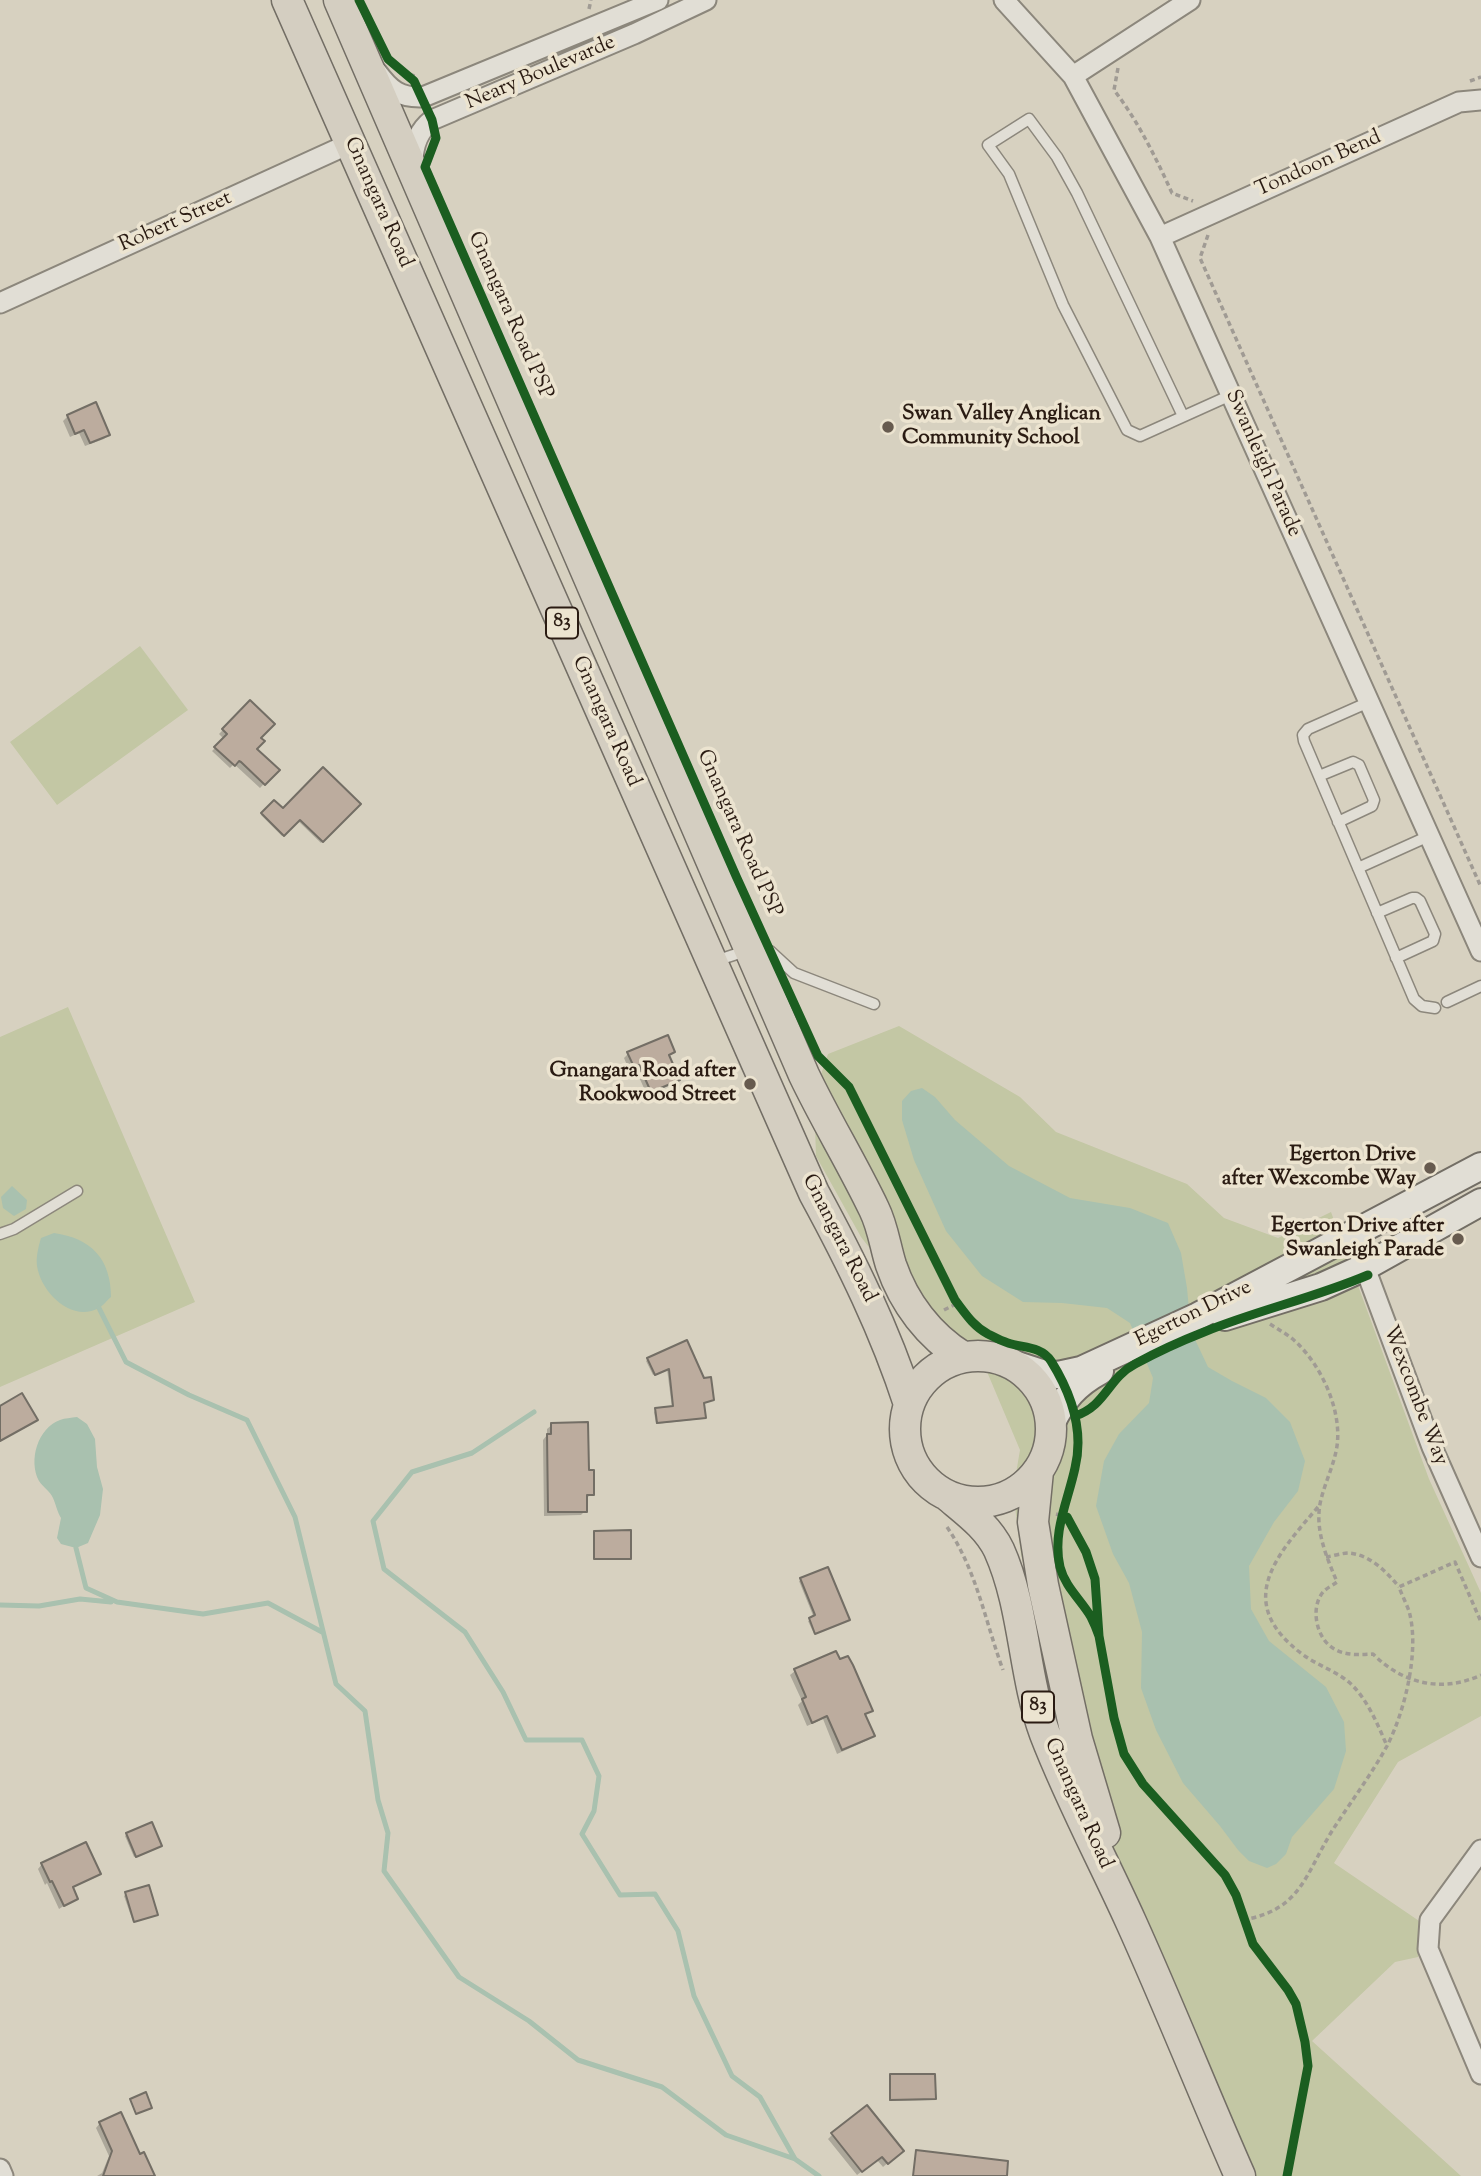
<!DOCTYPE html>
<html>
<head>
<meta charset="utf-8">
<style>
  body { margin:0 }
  canvas { display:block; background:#d7d1c0 }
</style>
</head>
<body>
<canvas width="1481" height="2176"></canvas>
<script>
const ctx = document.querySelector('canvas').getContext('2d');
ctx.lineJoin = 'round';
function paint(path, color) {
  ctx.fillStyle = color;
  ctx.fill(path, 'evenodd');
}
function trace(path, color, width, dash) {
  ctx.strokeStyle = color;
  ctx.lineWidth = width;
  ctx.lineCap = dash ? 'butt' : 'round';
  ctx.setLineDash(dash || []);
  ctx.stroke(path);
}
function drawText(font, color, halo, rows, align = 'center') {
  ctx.font = font + ' "Sorts Mill Goudy",serif';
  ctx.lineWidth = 7;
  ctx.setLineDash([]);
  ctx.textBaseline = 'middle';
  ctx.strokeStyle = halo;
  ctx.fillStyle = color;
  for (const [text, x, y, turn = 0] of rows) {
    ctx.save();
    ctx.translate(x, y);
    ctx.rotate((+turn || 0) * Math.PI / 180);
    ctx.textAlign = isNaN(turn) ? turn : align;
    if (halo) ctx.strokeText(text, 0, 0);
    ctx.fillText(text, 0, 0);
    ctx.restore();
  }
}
paint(new Path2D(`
  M140 646 188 710 57 805 10 742Z
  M68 1007 195 1302 0 1387V1037Z
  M899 1026 1020 1097 1056 1132 1187 1184 1224 1218 1278 1238 1331 1212 1429 1479 1481 1593V1716L1398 1762 1334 1863 1425 1925 1418 1957 1395 1962 1312 2041 1461 2176H1252L1118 1875 1071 1745 1021 1555 1013 1491 1020 1450 985 1367 963 1357 904 1292 861 1237 816 1156 814 1095 828 1054Z`), '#c3c7a4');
paint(new Path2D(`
  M922 1088 935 1097 955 1120 1009 1166 1070 1198 1130 1208 1168 1223 1181 1253 1187 1288 1191 1331 1208 1367 1232 1381 1266 1398 1290 1422 1305 1461 1298 1491 1274 1522 1249 1566 1251 1609 1269 1641 1326 1687 1344 1722 1346 1751 1334 1789 1292 1837 1286 1854 1276 1864 1267 1868 1249 1861 1238 1850 1220 1826 1183 1783 1156 1730 1141 1688 1142 1632 1129 1583 1113 1554 1096 1506 1104 1461 1119 1434 1149 1403 1153 1378 1130 1323 1107 1308 1062 1303 1023 1302 982 1276 946 1231 914 1160 902 1120V1101L911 1091Z
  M12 1186 27 1200 26 1209 14 1216 3 1208 1 1197Z
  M54 1233C91 1238 111 1259 111 1297 107 1300 103 1306 99 1308 71 1323 41 1292 37 1266 36 1257 38 1248 41 1238Z
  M77 1417 87 1424 95 1439 97 1467 103 1489 100 1515 88 1543 76 1548 61 1544 57 1538 61 1518C57 1511 56 1505 53 1498 50 1491 43 1487 39 1481 28 1460 38 1428 60 1420 65 1418 71 1418 77 1417Z`), '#a9c1af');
paint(new Path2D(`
  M68 416 108 434 104 439 85 446 79 433 70 437 63 421Z
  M250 702 259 738 255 749 277 770 260 788 234 764 230 768 212 751 224 739 219 734Z
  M274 802 283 811 358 804 321 843 297 820 282 836 261 815Z
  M673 1051 669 1056 677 1079 673 1084 647 1095 635 1068 629 1070 624 1058 628 1054Z
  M648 1359 703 1379 712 1400 702 1404 704 1417 702 1419 656 1424 654 1412 656 1410 672 1408 667 1369 653 1375 646 1361Z
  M552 1425 588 1472 592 1494 585 1499V1511L581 1515 544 1516 543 1440 547 1435V1429Z
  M595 1533 629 1558 628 1560 593 1559V1535Z
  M801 1580 846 1621 814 1634 808 1621 814 1618 799 1581Z
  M835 1653 871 1710 864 1716 872 1736 868 1740 837 1754 823 1719 807 1726 798 1705 802 1701 790 1675 795 1671Z
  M127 1834 160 1846 134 1857 125 1836Z
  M42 1864 99 1873 94 1878 71 1888 76 1898 59 1909 47 1883 45 1885 38 1869Z
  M126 1894 154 1916 133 1922 124 1896Z
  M890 2076 935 2098 933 2100 889 2101V2077Z
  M100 2123 139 2156 153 2176H97L102 2173 109 2156 96 2128Z
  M832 2135 897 2155 883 2167 877 2160 857 2175 828 2139Z`), '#0003');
trace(new Path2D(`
  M99 1308 126 1362 189 1395 247 1420 295 1517 336 1684 365 1711 378 1800 388 1833 384 1871 459 1977 529 2021 578 2060 662 2087 726 2135 795 2159
  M534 1412 472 1453 412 1472 373 1521 384 1569 465 1632 503 1692 526 1740H582L599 1776 594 1811 582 1834 620 1895 655 1894 678 1931 694 1996 732 2076 760 2097 795 2159 819 2176
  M76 1548 86 1588 117 1602 203 1614 268 1603 322 1632
  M0 1605 39 1606 80 1599 111 1602`), '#a9c1af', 5);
const building = new Path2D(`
  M96 402 110 435 90 443 84 430 75 434 67 415Z
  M250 700 275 724 261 738 265 741 257 749 280 770 265 785 241 762 239 761 235 766 214 747 227 734 222 729Z
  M323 767 361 804 323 842 300 820 284 836 261 813 274 800 283 808Z
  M668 1035 675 1052 669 1055 680 1080 651 1092 639 1065 634 1067 627 1052Z
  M687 1340 704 1378 711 1377 714 1400 704 1403 706 1418 657 1423 655 1408 673 1406 669 1369 655 1375 647 1358Z
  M22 1393 38 1420 0 1441V1406Z
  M588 1422 589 1470H594V1495H587V1512H548L547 1434H551V1423Z
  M631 1530V1559H594V1531Z
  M828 1567 850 1620 815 1634 809 1618 815 1615 800 1578Z
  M836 1651 840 1659 848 1656 853 1665 873 1711 865 1714 875 1736 842 1750 827 1716 812 1723 802 1699 806 1697 794 1669Z
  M152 1822 162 1846 136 1857 126 1833Z
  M86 1842 101 1874 73 1887 78 1899 64 1906 52 1881 50 1882 41 1863Z
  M149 1885 158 1915 134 1922 125 1892Z
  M890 2074H935L936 2099 890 2100Z
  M146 2092 152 2108 136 2114 130 2099Z
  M867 2105 904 2151 888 2164 882 2157 862 2172 831 2133Z
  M121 2112 140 2154 144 2152 155 2176H103L112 2151 99 2122Z
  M916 2150 1008 2161 1007 2176H913Z`);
paint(building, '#bcac9e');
trace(building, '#736e65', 2);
const lane = new Path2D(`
  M1183 416 1077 193 1057 157 1029 119 988 145 1009 174 1063 305 1127 430 1140 436 1231 395
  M1369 702 1308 729 1303 735 1304 741 1414 999 1422 1006 1435 1008
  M1319 776 1353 762 1359 765 1374 800 1372 806 1338 822
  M1358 868 1429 836
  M1377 913 1412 898H1416L1420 901 1435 934 1433 941 1396 958
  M715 961 749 950 770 951 794 973 874 1004
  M1447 1002 1481 986
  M0 1234 14 1229 77 1191`);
const street = new Path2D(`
  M1004 0 1073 76 1160 237 1481 951
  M377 72C390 90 400 98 423 97L658 0
  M1073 76 1190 0
  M413 163C413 145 418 131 432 120L634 34 706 0
  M1160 237 1459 102 1481 100
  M0 303 351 143
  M1352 1233 1432 1447 1481 1557
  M1481 1850 1430 1920 1428 1949 1481 2074
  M0 2169 3 2176`);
const secondary = new Path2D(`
  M1225 1317 1321 1287 1365 1267 1481 1202
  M1011 1363 1045 1374 1058 1375 1081 1370 1198 1316 1481 1166
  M1051 1424C1063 1399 1076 1384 1100 1371`);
const primary = new Path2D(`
  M287 0 814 1193C851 1261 885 1330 909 1404
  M339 0 804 1075C826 1121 852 1163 874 1209 883 1227 885 1246 891 1265 904 1303 929 1336 963 1357
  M905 1429a73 73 0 1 1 146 0a73 73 0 1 1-146 0Z
  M1038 1471 1033 1522 1043 1585 1077 1739 1105 1833
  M948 1496C967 1512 988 1527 999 1550 1025 1608 1023 1675 1045 1734 1070 1799 1103 1860 1131 1922 1169 2006 1203 2092 1240 2176`);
trace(lane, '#8c877c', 13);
trace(street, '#8c877c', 23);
trace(secondary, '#736e65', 30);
trace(primary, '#736e65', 33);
trace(new Path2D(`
  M589 9 591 0
  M1118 68 1114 90C1138 121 1156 158 1172 193L1193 201
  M402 71 417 77
  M1470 81 1481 77
  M1208 235 1200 258 1481 887
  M944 1310 958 1303
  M1270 1324C1279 1330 1289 1335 1297 1343 1322 1367 1342 1411 1337 1446 1334 1466 1324 1484 1320 1504 1315 1531 1327 1558 1337 1582 1333 1585 1327 1588 1324 1591 1310 1606 1316 1635 1330 1646 1342 1656 1359 1655 1373 1654 1403 1684 1442 1693 1481 1675
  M892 1422C895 1455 903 1470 924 1496
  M1318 1507C1276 1556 1233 1602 1302 1654 1318 1666 1339 1672 1352 1685 1368 1701 1378 1725 1387 1746
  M1056 1514 1067 1517
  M947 1527C977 1571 985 1621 1003 1670
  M1326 1557C1333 1556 1342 1553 1349 1553 1370 1555 1386 1571 1399 1587
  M1243 1920C1301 1910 1305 1875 1332 1831 1350 1803 1371 1775 1387 1746 1405 1711 1420 1650 1409 1611 1406 1603 1402 1595 1399 1587L1455 1562 1481 1622`), '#a09b94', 3.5, [5, 3.5]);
trace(lane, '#e1ded5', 10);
trace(street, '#e1ded5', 19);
trace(secondary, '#e1ded5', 26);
trace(primary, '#d4cec1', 30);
trace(new Path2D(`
  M359 0 388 59 414 81 432 120 436 138 425 167 736 876 818 1056 849 1087 955 1300C965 1313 973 1326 988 1334 994 1337 1001 1341 1008 1343 1023 1348 1041 1346 1051 1361 1071 1393 1084 1431 1075 1468 1068 1501 1052 1532 1060 1567 1065 1587 1081 1600 1091 1617 1094 1623 1097 1630 1099 1636
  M1075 1416C1106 1406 1108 1378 1135 1364 1157 1352 1181 1341 1204 1332 1258 1310 1314 1298 1368 1275
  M1067 1517 1086 1552 1095 1579 1099 1636 1114 1718 1124 1754 1143 1784 1225 1875 1236 1895 1253 1944 1288 1990 1296 2004 1305 2042 1308 2066 1287 2176`), '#1b5e20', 9);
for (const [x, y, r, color] of [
  [888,427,7,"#675b4f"],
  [750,1084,7,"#675b4f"],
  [1430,1168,7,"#675b4f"],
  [1458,1239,7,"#675b4f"]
]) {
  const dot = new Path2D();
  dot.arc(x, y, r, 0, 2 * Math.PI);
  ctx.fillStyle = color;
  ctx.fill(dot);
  trace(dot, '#ece4d0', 2.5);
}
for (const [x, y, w] of [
  [562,623,32],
  [1038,1707,32]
]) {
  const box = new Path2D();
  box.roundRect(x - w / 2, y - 15.5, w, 31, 5);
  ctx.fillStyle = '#ece4d0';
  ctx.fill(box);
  trace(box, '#2a1b12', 2);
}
drawText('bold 19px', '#2a1b12', null, [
  ["83",562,623],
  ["83",1038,1707]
]);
drawText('21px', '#2a1b12', '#ece4d0', [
  ["Neary Boulevarde",541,74,-23],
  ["Tondoon Bend",1319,165,-24],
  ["Gnangara Road",377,203,66],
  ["Robert Street",176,223,-24],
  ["Gnangara Road PSP",509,316,66],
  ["Swanleigh Parade",1262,464,66],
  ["Gnangara Road",605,722,66],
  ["Gnangara Road PSP",738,834,66],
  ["Gnangara Road",838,1239,63],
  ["Egerton Drive",1194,1315,-26],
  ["Wexcombe Way",1414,1396,69],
  ["Gnangara Road",1077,1804,66]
]);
drawText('bold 21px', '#2a1b12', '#ece4d0', [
  ["Swan Valley Anglican",902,415,"left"],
  ["Community School",902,439,"left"],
  ["Gnangara Road after",736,1072],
  ["Rookwood Street",736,1096],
  ["Egerton Drive",1416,1156],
  ["after Wexcombe Way",1416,1180],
  ["Egerton Drive after",1444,1227],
  ["Swanleigh Parade",1444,1251]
], 'right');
</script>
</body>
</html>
